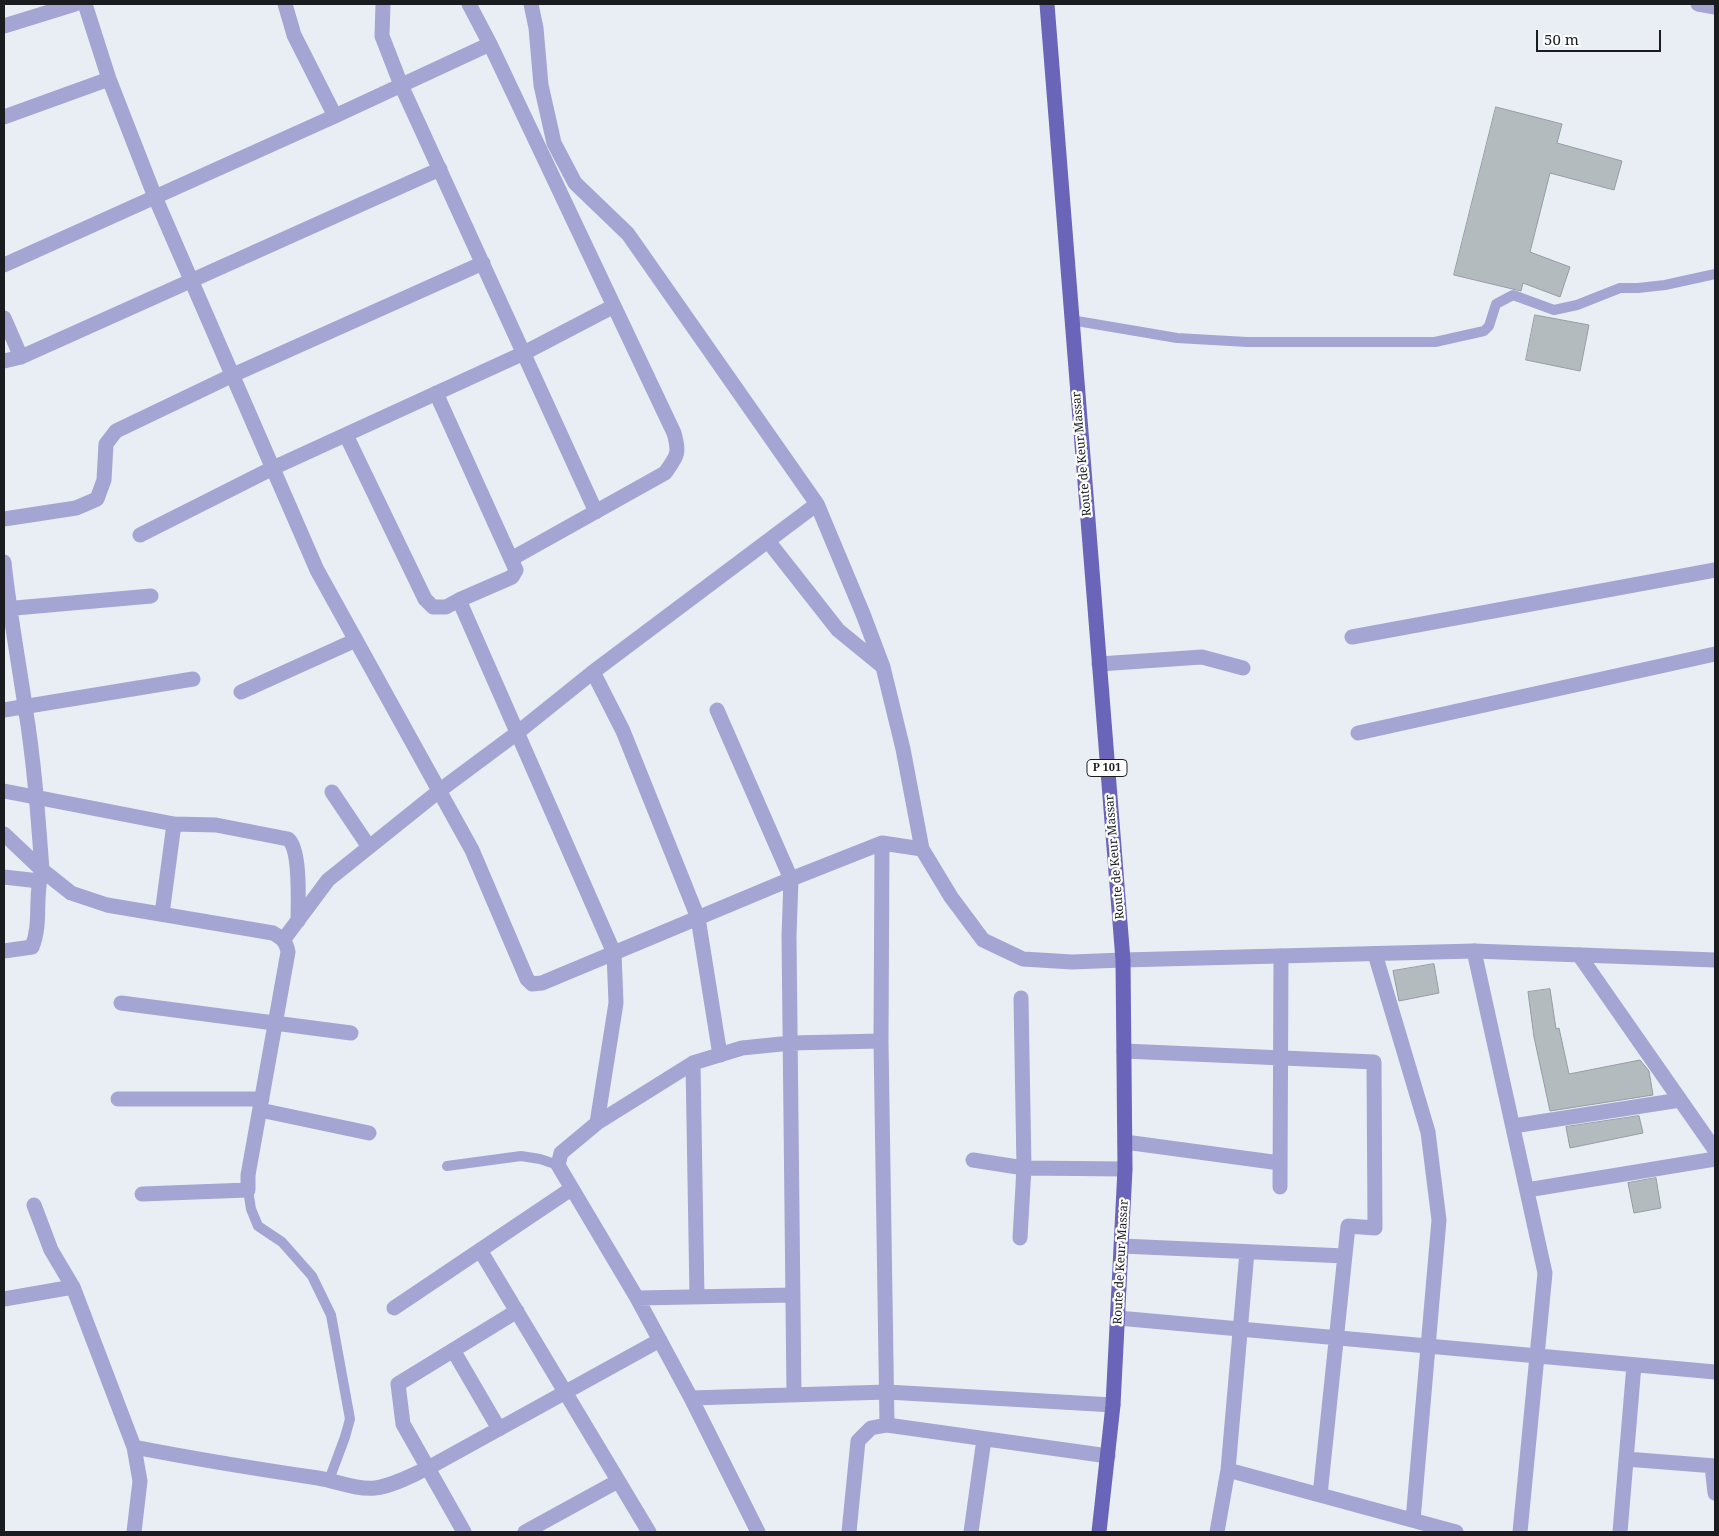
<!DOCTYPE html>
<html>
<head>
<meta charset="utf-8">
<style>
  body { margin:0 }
  #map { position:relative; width:1719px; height:1536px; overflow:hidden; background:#e9eef5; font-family:"Noto Serif",serif }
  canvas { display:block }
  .frame { position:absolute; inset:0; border:5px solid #1b1c1f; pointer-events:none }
  .scale { position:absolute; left:1536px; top:30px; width:125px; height:22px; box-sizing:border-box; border:2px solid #1b1c1f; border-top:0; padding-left:6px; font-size:15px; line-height:18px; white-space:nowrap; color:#1b1c1f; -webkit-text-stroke:4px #fff; paint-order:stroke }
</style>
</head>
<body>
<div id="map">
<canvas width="1719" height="1536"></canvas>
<div class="frame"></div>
<div class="scale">50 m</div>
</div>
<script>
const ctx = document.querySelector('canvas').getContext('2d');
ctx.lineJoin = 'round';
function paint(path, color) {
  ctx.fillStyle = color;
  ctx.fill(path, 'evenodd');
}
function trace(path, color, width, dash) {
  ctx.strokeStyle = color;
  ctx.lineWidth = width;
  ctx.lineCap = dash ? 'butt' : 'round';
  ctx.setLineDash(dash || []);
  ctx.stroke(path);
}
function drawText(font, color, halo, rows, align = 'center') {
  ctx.font = font + ' "Noto Serif",serif';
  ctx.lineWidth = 4.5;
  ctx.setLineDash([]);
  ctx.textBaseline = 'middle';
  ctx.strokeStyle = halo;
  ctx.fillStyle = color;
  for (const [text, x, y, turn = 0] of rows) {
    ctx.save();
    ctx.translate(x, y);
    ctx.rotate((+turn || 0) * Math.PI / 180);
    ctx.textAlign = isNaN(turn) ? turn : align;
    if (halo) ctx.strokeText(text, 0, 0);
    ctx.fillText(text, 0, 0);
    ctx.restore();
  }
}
const building = new Path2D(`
  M1496 107 1562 124 1557 143 1622 161 1614 190 1550 173 1530 252 1570 267 1560 297 1523 283 1521 291 1454 275Z
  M1535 315 1589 325 1580 371 1526 360Z
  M1434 964 1439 993 1399 1001 1393 971Z
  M1550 989 1556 1029 1559 1028 1569 1074 1640 1060 1649 1071 1653 1095 1550 1111 1534 1037 1528 992Z
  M1639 1116 1643 1133 1570 1148 1566 1127Z
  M1656 1178 1661 1208 1634 1213 1628 1183Z`);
paint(building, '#b3bbbe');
trace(building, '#959da0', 1);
trace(new Path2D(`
  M1071 320 1177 338 1247 342H1435L1484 331 1489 326 1496 304 1513 295 1554 310 1577 305 1620 288H1638L1665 285 1715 274
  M447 1166 521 1156 540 1159 558 1165
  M248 1190 251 1209 258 1226 282 1242 312 1276 331 1315 350 1419 345 1437 329 1480`), '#a5a5d4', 10);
trace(new Path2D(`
  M85 4 109 79 155 197 317 570 472 850 527 979 532 984 542 983 791 879 882 843 922 849 951 897 983 940 1023 959 1072 962 1123 960
  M285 4 294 35 335 116
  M383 4 382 36 401 85 596 512
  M469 4 490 44 674 433C680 454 677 456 665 473L511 559
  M531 4 536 28 541 85 554 143 575 183 628 234 817 504 863 614 883 667 903 749 922 849
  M1698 4 1715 7
  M4 26 75 4
  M4 117 109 79
  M4 265 335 116 490 44
  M4 318 21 357
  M4 361 21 357 440 169
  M436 393 516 570 512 577 459 600
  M346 435 425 599 433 607H446L459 600 614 953 616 1003 597 1123
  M4 519 76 508 97 499 104 480 106 444 116 431 233 375 483 263
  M140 535 273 468 524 353 614 306
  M768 541 838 630 882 666
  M4 562C9 610 18 658 25 706 34 760 38 815 42 870 34 895 42 923 32 947L4 951
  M4 609 151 596
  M1352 637 1715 570
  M1099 664 1202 657 1243 668
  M593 672 623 731 698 918 720 1055
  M241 692 356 640
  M4 710 193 679
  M717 710 791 879 789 936 794 1394
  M1358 733 1715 654
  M4 791 174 824 216 825 288 839C301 849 298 904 298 921
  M332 792 369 847
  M4 834 42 870 71 893 107 905 273 933C282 938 286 941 288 952L248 1175V1190L142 1194
  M882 843 881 1041 887 1425
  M4 877 39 881
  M162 914 174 824
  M284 939 328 880 439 791 517 733 593 672 817 504
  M1474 951 1545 1273 1520 1532
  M1375 954 1428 1132 1439 1220 1413 1520
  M1579 955 1715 1150
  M121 1003 351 1033
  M1124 1051 1374 1062 1375 1228 1348 1226 1320 1495
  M693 1063 697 1297
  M118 1099H262
  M260 1110 369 1133
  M1513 1126 1680 1100
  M1125 1142 1280 1163
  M973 1160 1024 1168 1125 1169
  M1280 1187 1281 956
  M1527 1190 1715 1159
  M34 1205 51 1250 73 1287 134 1447 140 1481 134 1532
  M1020 1238 1024 1168 1021 998
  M1122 1246 1345 1256
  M480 1250 649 1532
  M637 1298 793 1295
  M4 1299 73 1287
  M394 1308 571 1189
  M1118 1318 1715 1372
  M453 1350 499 1429
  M691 1398 887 1392 1113 1405
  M134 1447C195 1459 257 1469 318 1478 337 1481 356 1490 375 1488 393 1486 412 1475 428 1468L660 1340
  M1626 1459 1715 1466
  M1712 1467 1715 1493
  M1228 1470 1456 1532
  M464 1532 403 1424 398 1384 517 1311
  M525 1532 618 1481
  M758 1532 691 1398 637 1298 558 1165 561 1153 597 1123 693 1063 742 1048 791 1043 881 1041
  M849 1532 858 1441 871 1428 887 1425 1108 1456
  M971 1532 984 1439
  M1217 1532 1228 1470 1247 1252
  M1620 1532 1634 1365`), '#a5a5d4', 15);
trace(new Path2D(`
  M1123 960 1474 951 1715 960`), '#a5a5d4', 15);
trace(new Path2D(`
  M1047 4 1123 960 1125 1169 1113 1405 1099 1532`), '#6b65b9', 15);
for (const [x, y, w] of [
  [1107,768,40]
]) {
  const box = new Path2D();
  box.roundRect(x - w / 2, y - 8.5, w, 17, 4);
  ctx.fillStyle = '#fff';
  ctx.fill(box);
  trace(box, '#1b1c1f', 1);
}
drawText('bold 11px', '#1b1c1f', null, [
  ["P 101",1107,768]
]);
drawText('12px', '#1b1c1f', '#fff', [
  ["Route de Keur Massar",1082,454,-95],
  ["Route de Keur Massar",1115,857,-95],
  ["Route de Keur Massar",1121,1262,-87]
]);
</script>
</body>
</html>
